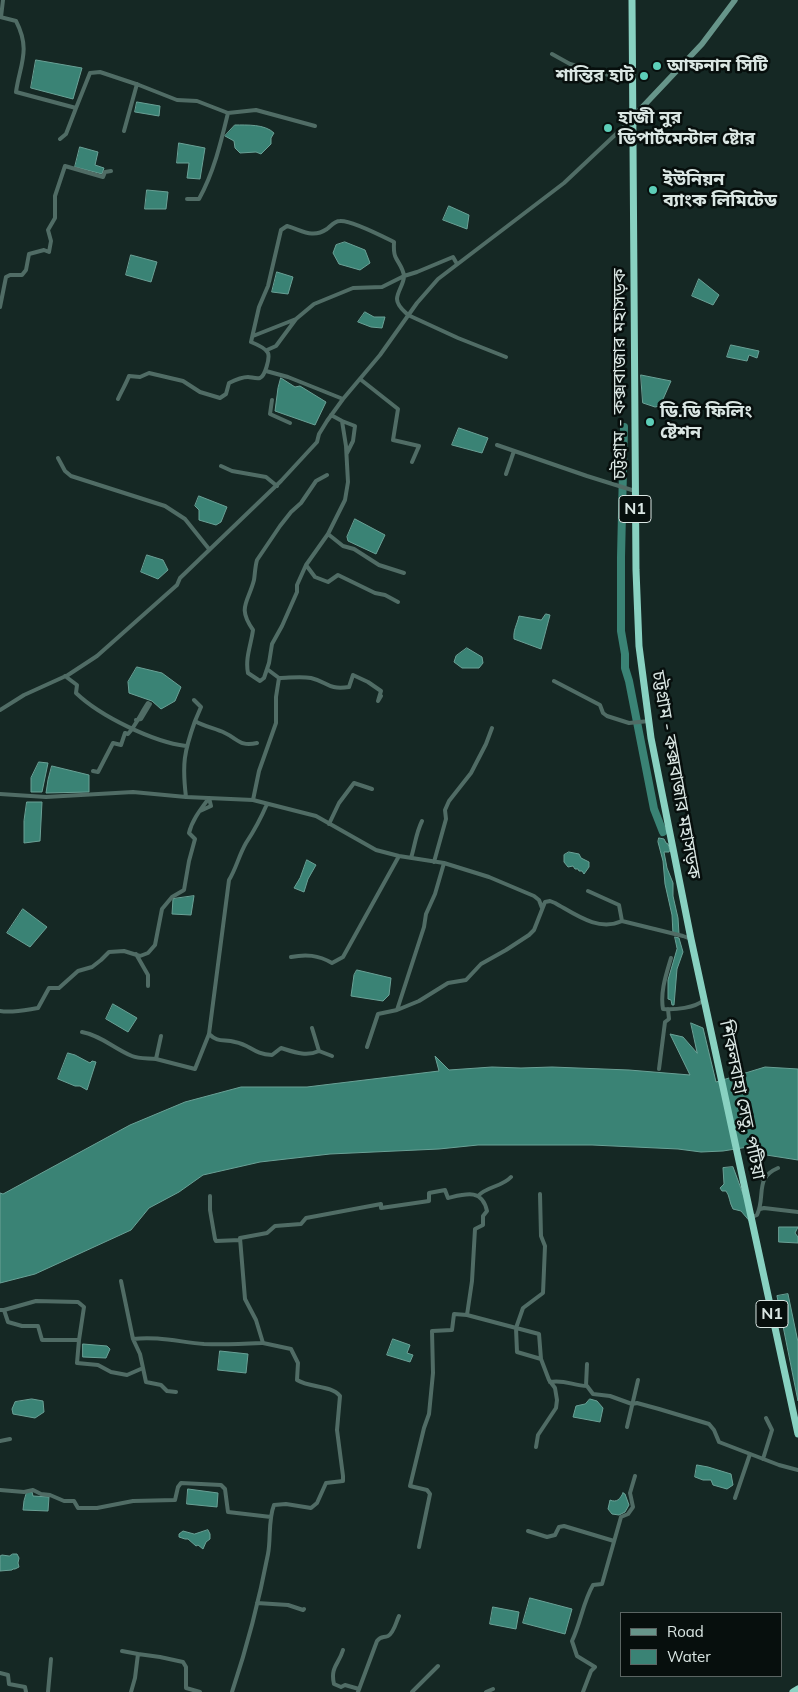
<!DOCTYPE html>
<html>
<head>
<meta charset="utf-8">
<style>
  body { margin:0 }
  #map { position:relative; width:798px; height:1692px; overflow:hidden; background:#152824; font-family:Mulish,sans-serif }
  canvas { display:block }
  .legend { position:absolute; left:620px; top:1612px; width:162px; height:65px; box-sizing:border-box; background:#070f0d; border:1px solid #5b6563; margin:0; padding:6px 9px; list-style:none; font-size:15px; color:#dae6e3 }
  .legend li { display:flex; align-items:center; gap:10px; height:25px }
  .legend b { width:25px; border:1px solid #5b6563 }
</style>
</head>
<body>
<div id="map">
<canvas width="798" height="1692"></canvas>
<ul class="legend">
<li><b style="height:6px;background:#67958a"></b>Road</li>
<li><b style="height:14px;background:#3a8375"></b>Water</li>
</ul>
</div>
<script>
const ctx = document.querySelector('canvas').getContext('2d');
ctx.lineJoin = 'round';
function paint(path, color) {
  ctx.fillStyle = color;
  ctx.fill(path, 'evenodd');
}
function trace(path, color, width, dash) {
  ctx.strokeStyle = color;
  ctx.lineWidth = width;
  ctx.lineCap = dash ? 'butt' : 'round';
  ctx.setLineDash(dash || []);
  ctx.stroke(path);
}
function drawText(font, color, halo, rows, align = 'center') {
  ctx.font = font + ' Mulish,"Noto Sans Bengali",sans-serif';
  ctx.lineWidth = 5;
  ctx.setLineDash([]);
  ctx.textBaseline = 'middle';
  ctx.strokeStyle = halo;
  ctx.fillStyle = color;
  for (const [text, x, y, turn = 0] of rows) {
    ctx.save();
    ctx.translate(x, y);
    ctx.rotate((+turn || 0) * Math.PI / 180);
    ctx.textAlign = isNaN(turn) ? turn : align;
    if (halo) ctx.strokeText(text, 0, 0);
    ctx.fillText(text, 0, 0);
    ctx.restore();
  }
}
const water = new Path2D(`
  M36 60 82 68 73 99 31 88Z
  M137 102 160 106 159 116 135 112Z
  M235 125C247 125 265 124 274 133L271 138V144L261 154 256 152 240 153 235 148 234 141 225 136Z
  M179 143 205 148 200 179 187 178 189 163H177Z
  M80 147 98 152 95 165 104 168 102 174 75 167Z
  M147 190 168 192 166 209H145Z
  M449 206 469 215 467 229 443 220Z
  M345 242 365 250 370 263 360 270 339 264 333 253 336 245Z
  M131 255 157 262 151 282 126 275Z
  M277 272 293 277 288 294 272 292Z
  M699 279 719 295 713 305 692 296Z
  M365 312 374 317H385L382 328 371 327 358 322Z
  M731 345 759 351 757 358 749 355 747 361 727 357Z
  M641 375 671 381 660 406 655 407 643 403Z
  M281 378 295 387 300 386 326 402 315 425 275 411 278 388Z
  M459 428 488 438 482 453 452 445Z
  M199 496 227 507 221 522 216 525 199 520V510L195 506Z
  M355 519 385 535 376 554 348 541 347 537Z
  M147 555 163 560 168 570 158 579 141 572Z
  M546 614 550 615 541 649 514 639C513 630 517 625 519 616L541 620Z
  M467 648 482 657 483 663 479 668H462L454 662 456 656Z
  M137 667 162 673 181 687 175 701 161 709 152 701 129 693 128 682Z
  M39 762 48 763 42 792H31V778Z
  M52 766 89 775V792L46 793 48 780Z
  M27 802H42L40 841 24 843V821Z
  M659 838 664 839 666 843 668 844 670 850 669 852H664L667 868 673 883V896L678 918 679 934H673L672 915 665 884 663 861 658 842Z
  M569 852 579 854 581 858 589 862V867L584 874 582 871H579L578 869H575L573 866 568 867 564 862V855Z
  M307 860 316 865 308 879 304 892 294 888 300 878Z
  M194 896 191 915 172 914 173 899Z
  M23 909 47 927 30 947 7 933Z
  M675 937 679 938 683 952 677 969 674 1005H672L671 1000 668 999V980L677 949Z
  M357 970 391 978 389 995 383 1001 351 996 354 975Z
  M113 1004 137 1018 128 1032 106 1019Z
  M691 1023 703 1028 716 1082 765 1067 798 1069V1160L760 1154 748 1147 723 1151 701 1152 678 1149 592 1145H478L439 1149 330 1154 260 1162 203 1175 179 1192 149 1208 131 1230 35 1274 0 1283V1193L3 1194 130 1125 185 1102 241 1087H307L439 1071 435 1056 449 1070 492 1067 521 1068 552 1067 629 1070 690 1075 670 1034 683 1037 697 1053Z
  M68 1053 75 1055 90 1063 92 1061 96 1062 87 1090 80 1086H75L58 1079Z
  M733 1167 749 1210 752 1224 741 1211 733 1209C729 1202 730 1196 726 1191H722L720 1188 724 1184 723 1168Z
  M779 1227H798L795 1233 798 1237V1243L779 1242Z
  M788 1294 798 1342V1401L777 1296Z
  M393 1339 410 1345 407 1353 413 1355 410 1362 387 1355Z
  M83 1344 107 1346 110 1349 106 1358 83 1357Z
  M220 1351 248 1354 246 1373 218 1370Z
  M32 1399 43 1401 44 1412 35 1418 13 1414 12 1409 15 1402Z
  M590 1399 597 1401 603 1408 600 1422 573 1417 576 1406 585 1404Z
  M697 1465 708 1467 731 1474 733 1485 727 1489 713 1485 711 1480H703L695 1477Z
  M188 1489 218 1493 217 1507 187 1504Z
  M27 1492H32L33 1496 49 1497 48 1511 23 1510 24 1501Z
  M623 1493 625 1494 629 1505 625 1512 619 1515 612 1514 608 1509 610 1500C617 1503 620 1499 623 1493Z
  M208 1530 210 1534V1539L206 1542 203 1549 198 1545 196 1546 188 1539H185L179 1537V1534L183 1531 194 1534Z
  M13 1554H17L19 1558 18 1563 19 1567 15 1569H13L12 1570 0 1571V1556L2 1555 9 1556Z
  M530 1598 572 1609 565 1634 523 1623Z
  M493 1607 519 1612 516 1629 490 1624Z`);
paint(water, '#3a8375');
trace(water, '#6aa196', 1);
trace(new Path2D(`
  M624 427 621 557V631L625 654V668L629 681 654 809 663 832`), '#3a8375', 8);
trace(new Path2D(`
  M0 17 16 21C31 50 20 64 16 92L76 108 90 73 100 72 139 85 177 100 197 101 228 113 256 110 315 126
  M1 17 3 0
  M552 54 570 64 633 82
  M124 131 137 84
  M60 139 66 134 76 108
  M187 199H199C214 172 221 142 228 113
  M0 307 6 277 10 275H22L26 270 29 254 44 250 49 252 51 241 48 230 55 218V196L65 166 103 177 105 172 111 171
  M253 336 296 319 314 304 353 288 382 287 404 276 417 272 453 257 457 264
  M267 350 276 346 296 319
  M266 371 288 377 343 399
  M360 379 398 409 393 440 419 446 412 462
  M118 399C122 390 126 384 129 376L140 377 149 373 183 381 200 392 220 398 226 394 229 383C233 381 243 377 248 377 251 377 256 379 260 378 265 376 270 358 268 353 266 348 256 344 251 342L259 307 268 286 281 230 287 226C302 230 312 239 327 229 331 226 334 221 340 221 351 220 382 236 394 242 394 246 393 253 396 258 399 264 403 268 404 276 404 284 397 292 397 299 397 306 404 311 408 315L458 338 506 357
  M272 400 270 414 290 423
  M342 421 355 426 353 441 347 453
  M497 445 587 476 635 491
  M58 458 65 471 71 476 165 506 185 519 209 549
  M221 466 232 471 266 477 277 486
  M506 474 514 451
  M328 534 343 546 354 549 379 565 404 573
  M306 565 315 577 328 582 338 575 375 593 385 595 398 602
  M267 669 264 678 260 681 248 673C245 658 251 645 253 630 237 607 248 603 254 580 255 574 255 567 257 560L280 526 291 512 301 503 316 481 327 475
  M65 676 77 685 76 693C100 716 153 742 186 746
  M279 678C289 678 300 676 311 678 328 682 327 690 349 687L353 675 368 682 381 691 378 701 381 696
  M554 681 600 705 603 713 607 716 629 723 649 721
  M194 700 201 707 195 721C205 727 215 728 225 733 238 739 240 747 257 743
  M0 710 24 695 68 675 97 656 177 585 180 578 281 481 317 442 319 434 327 421 343 399 380 355 417 303 438 279 564 183 632 119
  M136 720 141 719 150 704
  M93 771 98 772 113 743 121 745 125 733 128 734C136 725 141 713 148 703
  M0 794 46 797 133 792 186 797 253 800 316 816 376 850 399 856 444 863 489 877 534 896 539 900 542 908
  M186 797C182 764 184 752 195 721
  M253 800 259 771 276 723V697L279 678 267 669 269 663 272 644 282 626 297 592V585L306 565 328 534 345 500 348 482 346 446 342 421 331 415
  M329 824 339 803 354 783 372 789
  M411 858C415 845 416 833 422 821
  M434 862 446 819 445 810 449 801 471 773 486 744 492 728
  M622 921 683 936 691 939
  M136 954 148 975V986
  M291 957C306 954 318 955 332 963L343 957 399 856
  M671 958C666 975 660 992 663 1009 675 1010 695 1008 704 1000
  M397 1010 424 927 426 914 435 894 444 863
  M0 1011C13 1013 25 1010 38 1008L49 988H59L78 971 92 967 101 960 109 952 124 951 140 956 148 953 155 945 162 909 172 897 184 890 189 861 195 839 189 833C192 820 201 809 209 798L211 806 200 811
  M312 1028 319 1051
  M82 1032C100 1035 115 1049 132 1056 139 1059 148 1058 156 1059
  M209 1034C218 1043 224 1039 235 1042 251 1045 253 1054 272 1055L281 1048C294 1052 306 1057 319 1051L332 1056
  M161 1036 156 1059 195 1069 209 1034 229 880C236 869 239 855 246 843 254 831 261 818 267 804
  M367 1047 378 1014 397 1010 419 1001 448 983 466 980 481 964 506 950 529 935 534 930 545 902 550 901 555 903C575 914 598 932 622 921L619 905 588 891
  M659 1069 665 1022 669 1019 668 1009
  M757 1169 759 1174 763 1180
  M210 1196V1210L215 1239 216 1241 240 1240
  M478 1196C487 1186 502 1187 511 1177
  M760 1209 764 1208 798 1212
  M752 1217 757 1215C766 1196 754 1178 778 1168
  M121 1281 133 1339
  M0 1310H4L36 1301 78 1302 84 1307 79 1340H42L38 1326H22L8 1322 4 1310
  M467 1315 539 1334 541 1359
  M79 1340 77 1363 98 1365 111 1372 127 1375 143 1368
  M550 1382C564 1379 574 1386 587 1386L593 1394 610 1396 632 1404 637 1403 659 1409 709 1424 714 1430 719 1442 779 1465 798 1470
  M586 1386 587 1364
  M176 1392 167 1391 161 1385 146 1382 140 1354 133 1339C157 1336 180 1342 204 1344 224 1345 243 1344 263 1343
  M627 1427 638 1380
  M0 1441 10 1439
  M536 1447 538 1435 556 1408 557 1400 555 1388 549 1380 541 1359 517 1352 516 1328 523 1308 543 1293 545 1246 541 1236 540 1194
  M763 1459 772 1430 766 1418
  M0 1490 24 1492 33 1490 41 1494 50 1495 64 1501H74L78 1508H97L133 1501 175 1500 178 1487 181 1483 221 1485 225 1489 228 1512 271 1517
  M735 1498 750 1454
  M528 1531 547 1537 555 1535 559 1527 564 1526 614 1541
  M257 1603 288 1605 303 1610 304 1609
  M343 1650C339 1664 330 1667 334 1684L341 1687 345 1685 359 1689
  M122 1651 138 1654 135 1678 131 1692
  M138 1654 160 1657 183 1662 186 1667V1688L200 1692
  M0 1673 8 1675 9 1684 25 1687 26 1692
  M48 1692 51 1659
  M232 1692C247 1647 259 1601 268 1554 271 1539 268 1520 274 1505L286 1504 311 1508 317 1503 326 1483 343 1481V1476L337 1430 340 1396C331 1385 310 1388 297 1380L298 1363 291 1349 263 1343 256 1320 245 1299 240 1238 267 1233 275 1226 301 1224 306 1218 381 1204V1208L429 1201V1193L445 1190 448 1198C465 1194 482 1188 487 1211L483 1216V1225L475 1229 472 1281 467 1315 454 1314 452 1330 432 1331 433 1373 429 1414 424 1428 410 1486 427 1490 430 1494 419 1547
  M358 1692 377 1641C381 1636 383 1638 388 1636 394 1633 396 1622 399 1616
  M412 1692 438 1666
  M486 1692 493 1689
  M583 1692 591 1671 595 1667 577 1656 572 1641C581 1622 583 1602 593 1585L602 1584 621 1517 628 1514 633 1507 630 1493 635 1476`), '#506c65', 4);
trace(new Path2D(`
  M633 117 702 44 735 0`), '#67958a', 5.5);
trace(new Path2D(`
  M632 0 636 570 639 646 651 738 691 939 798 1434
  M793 1692 798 1689`), '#88d1c1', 7);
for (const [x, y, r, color] of [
  [657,66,5,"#5dceb8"],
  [644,76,5,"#5dceb8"],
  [608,128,5,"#5dceb8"],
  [653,190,5,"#5dceb8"],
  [650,422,5,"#5dceb8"]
]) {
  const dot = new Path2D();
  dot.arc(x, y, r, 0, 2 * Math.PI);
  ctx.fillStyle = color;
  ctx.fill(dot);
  trace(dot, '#070f0d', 2);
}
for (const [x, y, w] of [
  [635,509,32],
  [772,1314,32]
]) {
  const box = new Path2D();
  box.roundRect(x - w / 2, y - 13.5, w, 27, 4);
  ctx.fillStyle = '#070f0d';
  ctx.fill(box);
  trace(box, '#dae6e3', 1);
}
drawText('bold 16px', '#dae6e3', null, [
  ["N1",635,509],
  ["N1",772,1314]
]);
drawText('bold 18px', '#dae6e3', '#070f0d', [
  ["আফনান সিটি",667,66],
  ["শান্তির হাট",634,76,"right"],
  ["হাজী নুর",618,118],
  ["ডিপার্টমেন্টাল ষ্টোর",618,139],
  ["ইউনিয়ন",663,180],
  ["ব্যাংক লিমিটেড",663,201],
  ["ডি.ডি ফিলিং",660,412],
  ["ষ্টেশন",660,433]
], 'left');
drawText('18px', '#dae6e3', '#070f0d', [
  ["চট্টগ্রাম - কক্সবাজার মহাসড়ক",620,374,-90],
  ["চট্টগ্রাম - কক্সবাজার মহাসড়ক",676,775,80],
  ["শিকলবাহা সেতু, পটিয়া",742,1100,78]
]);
</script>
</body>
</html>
